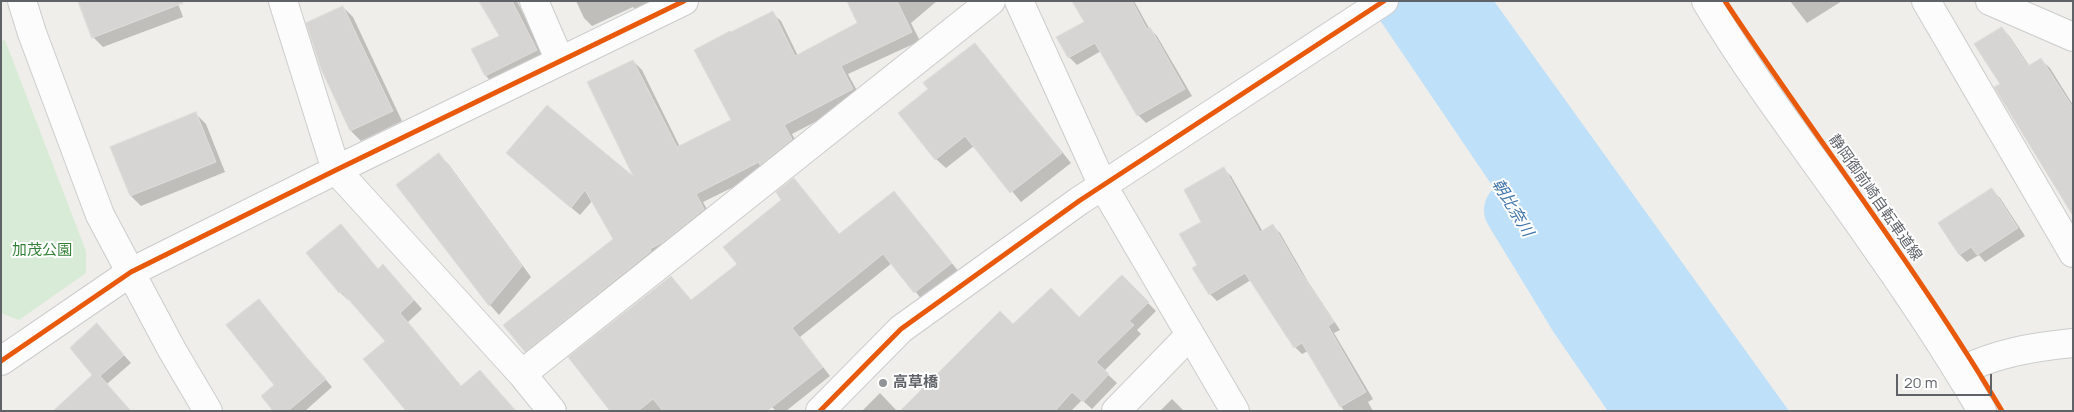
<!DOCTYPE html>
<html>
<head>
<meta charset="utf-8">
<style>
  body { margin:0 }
  #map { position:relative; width:2074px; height:412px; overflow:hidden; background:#efeeea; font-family:Manrope,sans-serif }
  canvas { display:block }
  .frame { position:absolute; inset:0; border:2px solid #5f6368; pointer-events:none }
  .scale { position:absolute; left:1896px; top:374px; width:96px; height:22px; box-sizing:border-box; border:2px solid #5f6368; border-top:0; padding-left:6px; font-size:15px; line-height:18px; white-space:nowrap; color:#5f6368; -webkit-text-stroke:4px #fff; paint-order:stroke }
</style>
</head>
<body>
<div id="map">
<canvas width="2074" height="412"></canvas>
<div class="frame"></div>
<div class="scale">20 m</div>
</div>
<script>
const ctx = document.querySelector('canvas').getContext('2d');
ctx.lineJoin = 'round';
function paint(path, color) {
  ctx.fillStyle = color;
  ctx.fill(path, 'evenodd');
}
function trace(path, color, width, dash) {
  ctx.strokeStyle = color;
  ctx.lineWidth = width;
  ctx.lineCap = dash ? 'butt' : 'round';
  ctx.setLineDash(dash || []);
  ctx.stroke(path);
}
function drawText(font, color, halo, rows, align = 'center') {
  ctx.font = font + ' Manrope,"Noto Sans JP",sans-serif';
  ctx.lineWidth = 4;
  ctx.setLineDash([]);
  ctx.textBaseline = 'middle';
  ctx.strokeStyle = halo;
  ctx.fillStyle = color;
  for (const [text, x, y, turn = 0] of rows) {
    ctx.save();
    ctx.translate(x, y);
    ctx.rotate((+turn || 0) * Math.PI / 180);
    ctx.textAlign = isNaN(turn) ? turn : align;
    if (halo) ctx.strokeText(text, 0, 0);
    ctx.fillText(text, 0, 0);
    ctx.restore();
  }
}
paint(new Path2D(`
  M5 40 86 251V273L19 320 1 313V41Z`), '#d8ebd6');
paint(new Path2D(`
  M1367 1H1494L1789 411H1645Z`), '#bfe0f9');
paint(new Path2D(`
  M177 1 183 17 103 47 93 37Z
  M481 1H517L546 60 495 85 486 76 473 50 500 36Z
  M576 1H662L639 13 633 7 592 26 584 18Z
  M848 1H937L911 23 920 41 848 74 861 98 792 134 800 148 768 170 703 202 712 218 534 360 525 351 615 239 593 200 580 215 516 162 637 181 633 61 642 70 680 147 732 121 731 33 772 13 781 21 798 56 859 23Z
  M1074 1H1134L1149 28 1157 36 1192 96 1146 123 1138 115 1101 51 1077 65 1069 57 1085 22Z
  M1790 1H1842L1807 23Z
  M343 7 353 17 402 121 361 141 351 131Z
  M2002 28 2010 37 2030 67 2041 60 2050 68 2073 105V201L2002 84Z
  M975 44 984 54 1071 163 1021 202 974 146 946 168 936 159Z
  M195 113 206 124 225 172 141 206 131 196 112 148Z
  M439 154 449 165 531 277 499 315 490 305Z
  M1224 169 1231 176 1263 232 1273 226 1280 233 1307 280 1340 330 1334 333 1373 399 1368 402 1373 411H1344L1308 351 1302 354 1295 347 1251 280 1217 301 1210 294 1199 265 1203 222Z
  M802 188 840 235 894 192 959 272 923 301 892 263 800 337 830 376 786 411H776L772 407 755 411H612L671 277 692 301 739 264Z
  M1992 190 2000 198 2025 236 1985 262 1979 255 1967 262 1960 255Z
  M341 226 378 270 391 274 422 309 408 322 462 387 408 411 387 341 350 299 348 300 340 292Z
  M1122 277 1156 311 1137 330 1141 334 1104 371 1117 383 1092 409 1082 400 1071 411H902L1013 326 1079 319Z
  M259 301 332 387 305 411H275L276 385Z
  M104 333 131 363 107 384 94 375Z
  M880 393 897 411H862Z
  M1172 399 1184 411H1160Z`), '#0003');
trace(new Path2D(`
  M1513 210 1577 315 1643 411`), '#bfe0f9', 58);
const building = new Path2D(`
  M78 1H182L183 3 92 38Z
  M479 1H512L537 50 485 76 471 49 499 36Z
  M847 1H897L912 32 841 66 853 89 784 125 792 139 760 165 759 162 696 194 704 209 663 242 650 249 651 251 525 352 503 325 613 239 585 190 571 208 506 153 547 105 633 176 587 82 633 60 677 147 731 120 694 50 730 31 731 32 773 11 795 56 857 23Z
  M1072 1H1132L1147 29 1150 27 1185 89 1137 116 1095 43 1068 58 1056 37 1084 22Z
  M343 6 393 111 350 131 321 69 306 23Z
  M2002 27 2028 66 2041 58 2073 108V216L1994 87 2000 84 1974 44Z
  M975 43 1062 153 1010 193 965 136 935 160 898 113 928 89 923 83Z
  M196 112 216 162 130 196 110 147Z
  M439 153 522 266 489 306 396 185Z
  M1224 167 1260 232 1273 224 1300 271 1334 322 1328 326 1366 392 1340 407 1302 343 1294 348 1245 273 1209 295 1192 268 1197 265 1179 234 1201 222 1184 190Z
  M794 178 839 234 894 191 952 263 914 293 883 254 792 328 823 367 767 411H663L653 399 638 411H610L568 357 671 276 691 300 737 264 723 247 781 200 776 192Z
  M1992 188 2018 228 1977 255 1971 247 1959 255 1938 223Z
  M341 224 378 269 383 264 414 300 400 313 461 386 480 370 516 411H406L363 359 385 341 341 291 339 293 306 253Z
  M1122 275 1149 302 1129 321 1134 325 1096 362 1109 374 1083 402 1072 392 1055 411H900L1000 311 1013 324 1051 288 1079 317Z
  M259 299 306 357 326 379 288 411H273L261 396 274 385 226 325Z
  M97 323 124 355 100 376 131 411H53L92 375 70 348Z`);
paint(building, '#d6d5d3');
trace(building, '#deddd9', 1);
const minor = new Path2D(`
  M22 1 32 33 100 215 172 350 208 411
  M283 1 336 170 522 374 552 411
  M534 1 560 61
  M1019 1 1103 186 1235 411
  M1706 1C1756 85 1817 162 1872 242 1911 297 1948 353 1982 411
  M1926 1 2073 253
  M1990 1 2073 37
  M1 361 131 272 336 170 684 1
  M1959 372C1995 353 2033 347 2073 343
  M522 374 991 1
  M820 411 901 329 1079 201 1384 1
  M1116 411 1189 336`);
trace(minor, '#cbcccc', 30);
trace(minor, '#fdfcfc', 28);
trace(new Path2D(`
  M1725 1C1816 139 1918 269 2002 411
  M1 361 131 272 336 170 684 1
  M820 411 901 329 1079 201 1384 1`), '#e8590c', 5);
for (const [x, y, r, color] of [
  [883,383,5,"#919496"]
]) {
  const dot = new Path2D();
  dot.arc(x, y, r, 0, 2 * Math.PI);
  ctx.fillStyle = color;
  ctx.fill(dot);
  trace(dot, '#fff', 2);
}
drawText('15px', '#5f6368', '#fff', [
  ["静岡御前崎自転車道線",1875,198,55]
]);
drawText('15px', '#348238', '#fff', [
  ["加茂公園",42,251]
]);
drawText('bold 15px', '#5f6368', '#fff', [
  ["高草橋",893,383]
], 'left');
drawText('italic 16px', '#4174aa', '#fff', [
  ["朝比奈川",1512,208,59]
]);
</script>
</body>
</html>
